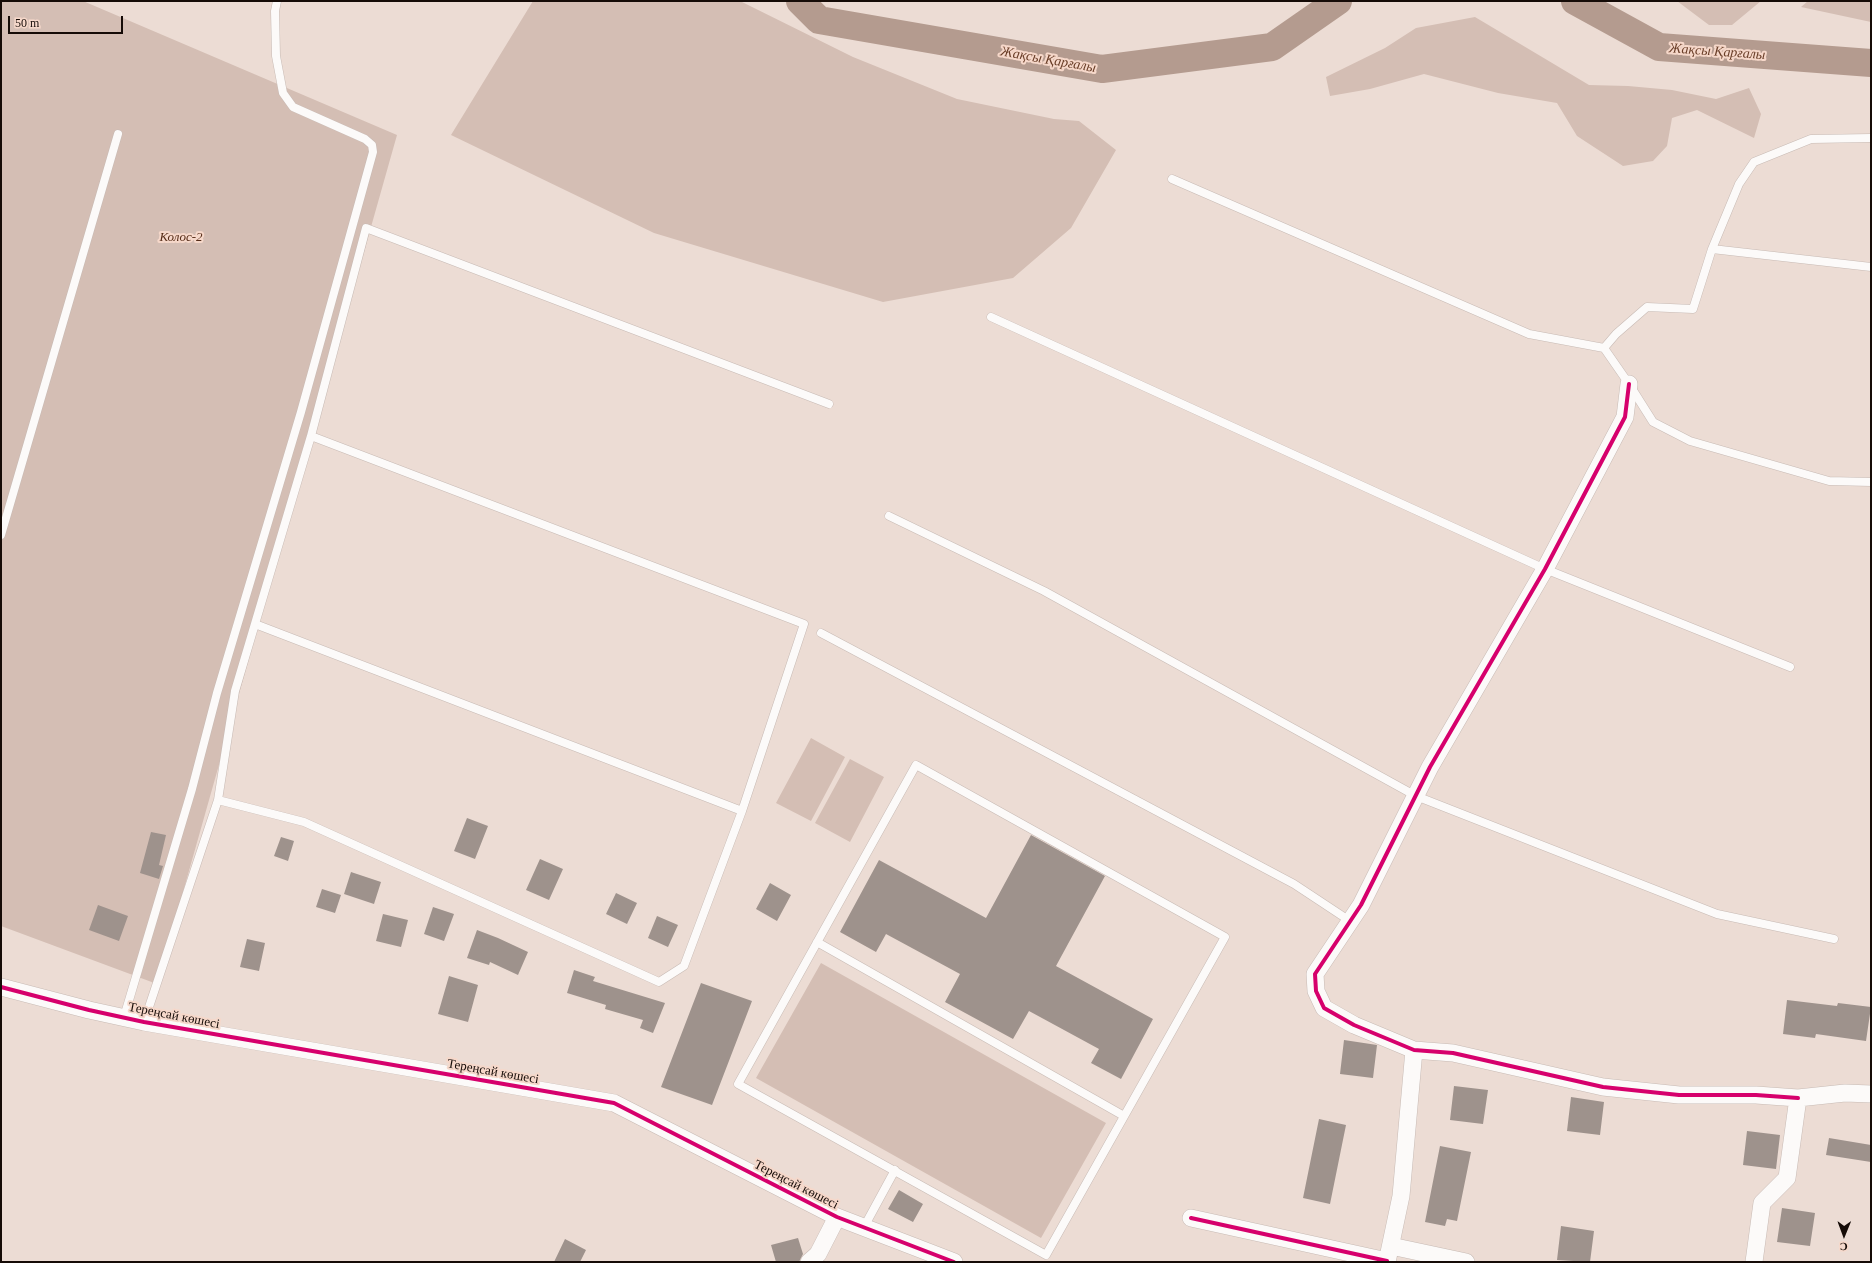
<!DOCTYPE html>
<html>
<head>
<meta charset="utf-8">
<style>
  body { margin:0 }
  #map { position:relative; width:1872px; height:1263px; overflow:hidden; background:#ecdcd4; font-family:Georgia,serif }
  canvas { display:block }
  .frame { position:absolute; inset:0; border:2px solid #150b07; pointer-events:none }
  .north { position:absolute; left:1824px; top:1215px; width:40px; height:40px; -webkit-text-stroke:3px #f6d8ca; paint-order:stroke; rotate:181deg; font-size:11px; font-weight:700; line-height:16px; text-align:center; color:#150b07 }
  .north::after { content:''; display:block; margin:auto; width:14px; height:18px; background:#150b07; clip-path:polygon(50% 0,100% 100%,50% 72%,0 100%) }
  .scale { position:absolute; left:8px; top:16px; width:115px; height:18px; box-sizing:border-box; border:2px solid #150b07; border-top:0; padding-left:5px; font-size:12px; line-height:14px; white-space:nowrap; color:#150b07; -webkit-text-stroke:3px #f6d8ca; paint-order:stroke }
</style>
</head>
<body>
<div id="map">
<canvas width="1872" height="1263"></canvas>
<div class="frame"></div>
<div class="north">С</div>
<div class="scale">50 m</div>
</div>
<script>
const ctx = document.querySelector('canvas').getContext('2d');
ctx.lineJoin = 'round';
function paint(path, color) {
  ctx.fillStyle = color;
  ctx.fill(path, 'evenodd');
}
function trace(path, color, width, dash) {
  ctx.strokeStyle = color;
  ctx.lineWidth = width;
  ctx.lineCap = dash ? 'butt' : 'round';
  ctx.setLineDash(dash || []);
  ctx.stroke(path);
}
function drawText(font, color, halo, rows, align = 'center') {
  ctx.font = font + ' Georgia,serif';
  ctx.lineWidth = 4;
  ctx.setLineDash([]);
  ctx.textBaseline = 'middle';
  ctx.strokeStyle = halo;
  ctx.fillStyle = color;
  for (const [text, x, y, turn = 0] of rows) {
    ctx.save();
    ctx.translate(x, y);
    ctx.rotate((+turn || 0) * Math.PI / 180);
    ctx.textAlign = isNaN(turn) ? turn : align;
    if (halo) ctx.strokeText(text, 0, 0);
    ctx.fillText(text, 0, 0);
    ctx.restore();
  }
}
paint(new Path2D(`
  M1 1H83L397 135 157 984 1 926Z
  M533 1H740L853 57 957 99 1054 119 1079 121 1116 150 1071 228 1013 278 883 302 654 233 451 135Z
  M1677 1H1761L1732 25H1709Z
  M1808 1H1871V22L1801 7Z
  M1475 17 1589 85 1628 86 1672 90 1716 99 1749 88 1761 114 1754 138 1697 110 1672 118 1667 146 1653 161 1623 166 1577 136 1557 103 1498 93 1424 74 1370 89 1330 96 1326 77 1385 48 1416 28Z
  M811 738 845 757 811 821 776 803Z
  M850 759 884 777 850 842 815 823Z
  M821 963 1106 1123 1041 1238 756 1078Z`), '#d4beb4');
trace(new Path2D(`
  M800 1 819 20 1102 69 1272 47 1338 1
  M1575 1 1659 47 1871 63`), '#b49b8f', 28);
paint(new Path2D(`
  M467 818 488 826 475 859 454 851Z
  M151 832 166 835 159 865 163 866 159 879 140 873Z
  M1031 835 1105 876 1056 966 1153 1019 1121 1079 1091 1063 1099 1049 1029 1011 1013 1039 945 1002 960 974 886 934 876 952 840 932 879 860 986 918Z
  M281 837 294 841 288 861 274 856Z
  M540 859 563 869 549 900 526 890Z
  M351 872 381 882 374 904 344 894Z
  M770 883 791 895 777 921 756 909Z
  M322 889 341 895 335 913 316 907Z
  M616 893 637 903 627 924 606 914Z
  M98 905 128 916 119 941 89 930Z
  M433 907 454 914 444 941 424 934Z
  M383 914 408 920 401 947 376 941Z
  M657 916 678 925 668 947 648 938Z
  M477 930 498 938 528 952 518 975 490 962 489 965 467 958Z
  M247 939 265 943 259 971 240 967Z
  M574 970 595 977 593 981 665 1003 653 1033 640 1028 643 1020 605 1009 606 1005 567 993Z
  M449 976 478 985 468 1022 438 1014Z
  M701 983 752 1001 712 1105 661 1087Z
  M1787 1000 1837 1006 1838 1003 1871 1007 1866 1041 1816 1034 1815 1038 1783 1034Z
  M1344 1040 1377 1045 1373 1078 1340 1074Z
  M1454 1086 1488 1090 1483 1124 1450 1120Z
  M1571 1097 1604 1102 1600 1135 1567 1131Z
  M1319 1119 1346 1125 1330 1204 1303 1198Z
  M1747 1131 1780 1135 1776 1169 1743 1165Z
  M1829 1138 1871 1145V1162L1826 1155Z
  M1440 1146 1471 1152 1457 1221 1447 1219 1445 1226 1425 1222Z
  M899 1190 923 1204 913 1222 888 1209Z
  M1782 1208 1815 1213 1810 1246 1777 1242Z
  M1561 1226 1594 1231 1590 1262 1557 1260Z
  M798 1238 803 1254 799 1262H776L771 1245Z
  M565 1239 586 1250 580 1262H554Z`), '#9e928c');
const lane = new Path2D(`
  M1871 138 1811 139 1754 162 1739 184 1712 249 1871 267
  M1172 179 1529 334 1604 348 1629 384 1653 422 1690 441 1829 481 1871 482
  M991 317 1545 569 1790 667
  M1604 348 1616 334 1647 307 1693 309 1712 249
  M889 516 1044 591 1416 796 1717 914 1834 939
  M1 535 118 134
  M255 624 742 811
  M821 633 1294 884 1350 921
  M916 765 1225 937 1046 1255 738 1084Z
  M218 800 304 822 659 982 684 966 742 811 804 624 311 436 366 228 829 404
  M817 942 1124 1116
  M124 1017 192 789 217 693 301 412 373 152 372 145 365 139 293 107 283 93 276 56 275 11 277 1
  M144 1022 218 800 235 691 311 436
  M864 1227 895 1170`);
const street = new Path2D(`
  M1629 384 1625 417 1545 569 1430 767 1361 905 1315 974 1316 991 1324 1008 1354 1025 1414 1050 1453 1053 1603 1087 1679 1095H1756L1798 1098
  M1 987 89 1010 144 1022 614 1103 837 1217 954 1262
  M1191 1218 1387 1261
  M1391 1246 1466 1262
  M809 1262 818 1254 837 1217
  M1387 1262 1401 1196 1414 1050
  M1754 1262 1762 1203 1787 1178 1798 1098 1845 1093 1871 1094`);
trace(lane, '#c7bab4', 9);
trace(street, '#c7bab4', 18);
trace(lane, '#fcfaf9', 8);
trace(street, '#fcfaf9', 17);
trace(new Path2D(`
  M1629 384 1625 417 1545 569 1430 767 1361 905 1315 974 1316 991 1324 1008 1354 1025 1414 1050 1453 1053 1603 1087 1679 1095H1756L1798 1098
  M1 987 89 1010 144 1022 614 1103 837 1217 954 1262
  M1191 1218 1387 1261`), '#d6006c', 4);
drawText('italic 13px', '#562c17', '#f6d8ca', [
  ["Колос-2",181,238]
]);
drawText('13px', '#150b07', '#f6d8ca', [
  ["Тереңсай көшесі",174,1016,11],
  ["Тереңсай көшесі",493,1072,10],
  ["Тереңсай көшесі",796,1185,27]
]);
drawText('italic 14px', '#693d27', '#f6d8ca', [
  ["Жақсы Қарғалы",1717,52,4],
  ["Жақсы Қарғалы",1048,60,10]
]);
</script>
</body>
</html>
